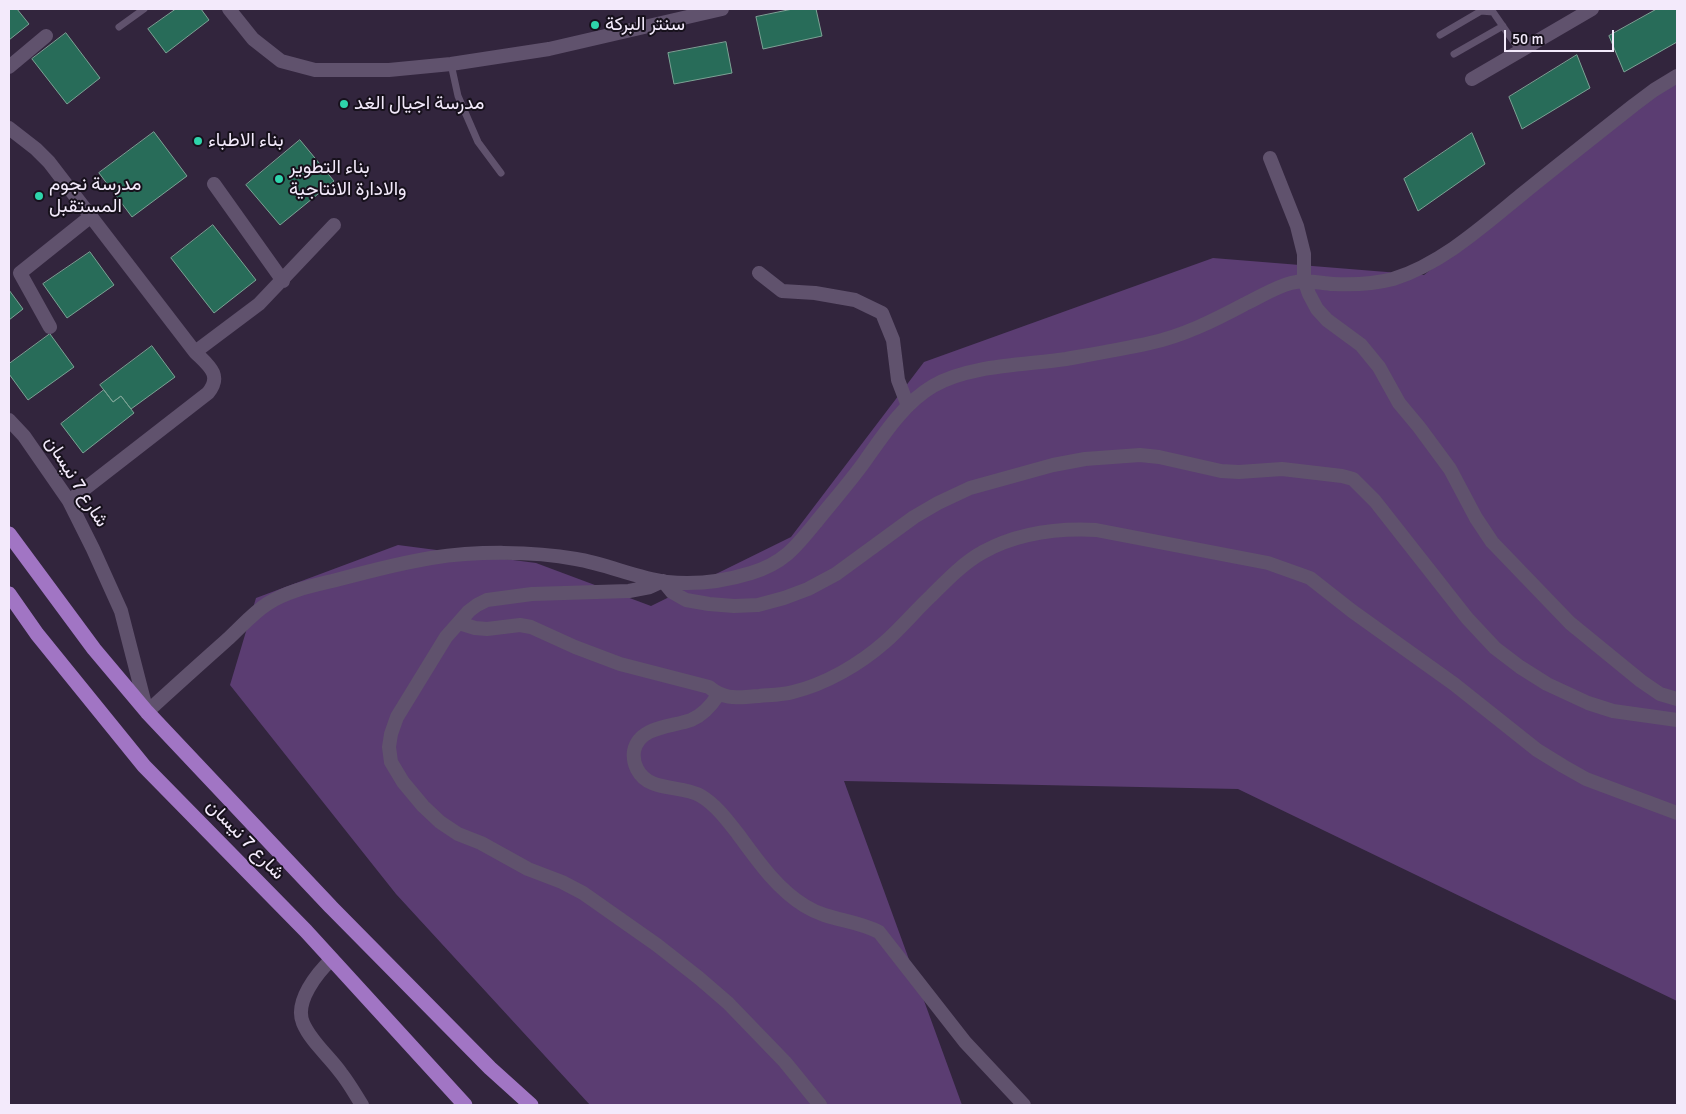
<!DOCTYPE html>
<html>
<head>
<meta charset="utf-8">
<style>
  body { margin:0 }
  #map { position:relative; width:1686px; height:1114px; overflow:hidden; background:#32253d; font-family:Signika,sans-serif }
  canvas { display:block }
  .frame { position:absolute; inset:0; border:10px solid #f3eafb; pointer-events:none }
  .scale { position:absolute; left:1504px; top:30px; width:110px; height:22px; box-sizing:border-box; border:2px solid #f3eafb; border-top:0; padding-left:6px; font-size:15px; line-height:18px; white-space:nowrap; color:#f3eafb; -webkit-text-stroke:4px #17111c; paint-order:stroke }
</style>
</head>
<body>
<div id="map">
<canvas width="1686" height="1114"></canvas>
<div class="frame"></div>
<div class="scale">50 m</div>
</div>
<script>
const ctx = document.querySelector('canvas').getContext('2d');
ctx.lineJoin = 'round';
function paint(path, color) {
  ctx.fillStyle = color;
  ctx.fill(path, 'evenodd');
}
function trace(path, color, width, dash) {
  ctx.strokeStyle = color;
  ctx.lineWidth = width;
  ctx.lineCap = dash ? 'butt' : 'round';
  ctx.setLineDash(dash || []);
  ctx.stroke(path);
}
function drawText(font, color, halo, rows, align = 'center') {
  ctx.font = font + ' Signika,Vazirmatn,sans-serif';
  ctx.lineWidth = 4;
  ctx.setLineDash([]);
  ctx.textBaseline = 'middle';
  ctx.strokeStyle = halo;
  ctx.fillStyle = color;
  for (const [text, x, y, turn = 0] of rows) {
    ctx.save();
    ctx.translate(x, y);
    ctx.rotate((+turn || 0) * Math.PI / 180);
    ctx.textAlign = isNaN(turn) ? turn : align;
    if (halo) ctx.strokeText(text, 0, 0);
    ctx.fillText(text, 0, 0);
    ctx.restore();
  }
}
paint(new Path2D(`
  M1677 73V1001L1238 789 844 781 962 1105H590L396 894 230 685 256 598 398 545 536 563 651 606 791 537 924 362 1213 258 1424 275Z`), '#5b3d72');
const building = new Path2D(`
  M9 9H17L29 24 9 40Z
  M176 9H201L209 20 166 53 148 29Z
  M793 9H816L822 36 763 49 756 17Z
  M1657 9H1677V42L1624 72 1609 36Z
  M66 33 100 78 67 104 32 59Z
  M726 42 732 73 674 84 668 53Z
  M1577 55 1590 88 1522 129 1509 97Z
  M154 132 187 176 132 217 99 173Z
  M1472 133 1485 164 1418 211 1404 179Z
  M300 140 334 181 280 225 246 185Z
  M213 225 256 280 214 313 171 258Z
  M90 252 114 285 67 318 43 284Z
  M9 290 23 309 9 320Z
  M50 334 74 367 28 400 9 374V364Z
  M152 346 175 377 131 409 121 396 113 402 100 385Z
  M104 390 113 402 121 396 134 413 83 453 61 424Z`);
paint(building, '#286c59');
trace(building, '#7ca395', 1);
trace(new Path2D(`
  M119 27 144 9
  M1440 35 1481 11 1493 12 1520 51
  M1454 54 1503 26
  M451 64 458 96 478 142 501 173`), '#60526d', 7);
trace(new Path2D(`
  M229 9 253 39 281 61 315 70H389L451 64 549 49 722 9
  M9 67 46 36
  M1472 79 1592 9
  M9 128 36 149 49 162 195 352C208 365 223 375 208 393L69 501
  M1270 158 1297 226 1304 254V280L1309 294 1317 309 1327 320 1361 345 1379 367 1399 403 1419 427 1450 469 1476 518 1492 542 1570 623 1641 681 1660 694 1677 699
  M214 184 283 281
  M759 273 782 291 815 293 855 300 882 313 893 340 898 380 908 406
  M50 327 20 273 90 217
  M195 352 259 304 334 225
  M9 420 24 436 69 501 93 549 121 611 147 712C174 687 201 663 229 638 242 626 253 613 267 604 288 590 316 585 340 579 370 571 400 563 431 558 476 551 532 551 576 559 607 564 636 578 667 582 695 585 725 581 751 573 784 563 796 547 817 521 833 501 850 482 865 461 884 434 904 403 933 386 968 365 1026 365 1066 359 1094 354 1123 349 1150 343 1183 336 1215 320 1245 304 1260 297 1275 287 1291 283 1306 279 1319 283 1333 284 1353 285 1374 284 1393 279 1441 264 1482 227 1521 195 1558 165 1596 135 1634 105L1654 90 1677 76
  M663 581 672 592 686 600 709 604 734 606 758 605 784 598 808 589 836 574 914 517 938 503 970 488 1053 465 1085 459 1140 455 1159 457 1221 471 1239 472 1282 469 1342 476 1353 479 1375 501 1467 618 1495 648 1520 667 1547 684 1588 703 1613 711 1677 720
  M663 581 650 587 629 591 532 594 487 600 477 605 469 611 446 637 397 717 391 734 389 747 391 762 403 782 423 806 440 822 458 834 481 843 528 869 562 882 583 893 657 945 699 978 728 1003 785 1062 820 1105
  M459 623 475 628 487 629 520 625 531 627 575 647 620 664 709 687C726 701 738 697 759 696 770 695 782 695 793 692 826 684 860 664 885 642 901 628 915 611 931 596 946 581 963 563 983 552 1018 533 1057 528 1096 530L1268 563 1310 578 1352 611 1454 684 1537 750 1563 766 1586 779 1677 813
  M718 695C711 706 703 715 691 720 672 727 639 726 634 751 633 758 634 763 637 769 649 793 681 784 701 796 716 805 727 820 738 834 757 860 777 889 805 906 829 921 854 919 879 932L965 1042 1024 1105
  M332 959C317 973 294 1002 303 1023 311 1042 329 1056 341 1073 349 1083 355 1094 362 1105`), '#60526d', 14);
trace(new Path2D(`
  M9 534 94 649 147 712 331 907 490 1068 531 1105
  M9 594 37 634 144 766 306 931 465 1105`), '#a175c4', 15);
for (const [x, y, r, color] of [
  [595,25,5,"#2ed4ab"],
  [344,104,5,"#2ed4ab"],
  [198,141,5,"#2ed4ab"],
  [279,179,5,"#2ed4ab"],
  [39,196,5,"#2ed4ab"]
]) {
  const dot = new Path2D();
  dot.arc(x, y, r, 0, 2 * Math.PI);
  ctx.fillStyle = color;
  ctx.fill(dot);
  trace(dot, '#17111c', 2);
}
drawText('19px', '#f3eafb', '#17111c', [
  ["سنتر البركة",605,25],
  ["مدرسة اجيال الغد",354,104],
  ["بناء الاطباء",208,141],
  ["بناء التطوير",289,168],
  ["والادارة الانتاجية",289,190],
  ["مدرسة نجوم",49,185],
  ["المستقبل",49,207]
], 'left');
drawText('19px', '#f3eafb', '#17111c', [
  ["شارع 7 نيسان",76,482,58],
  ["شارع 7 نيسان",245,840,46]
]);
</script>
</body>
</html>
